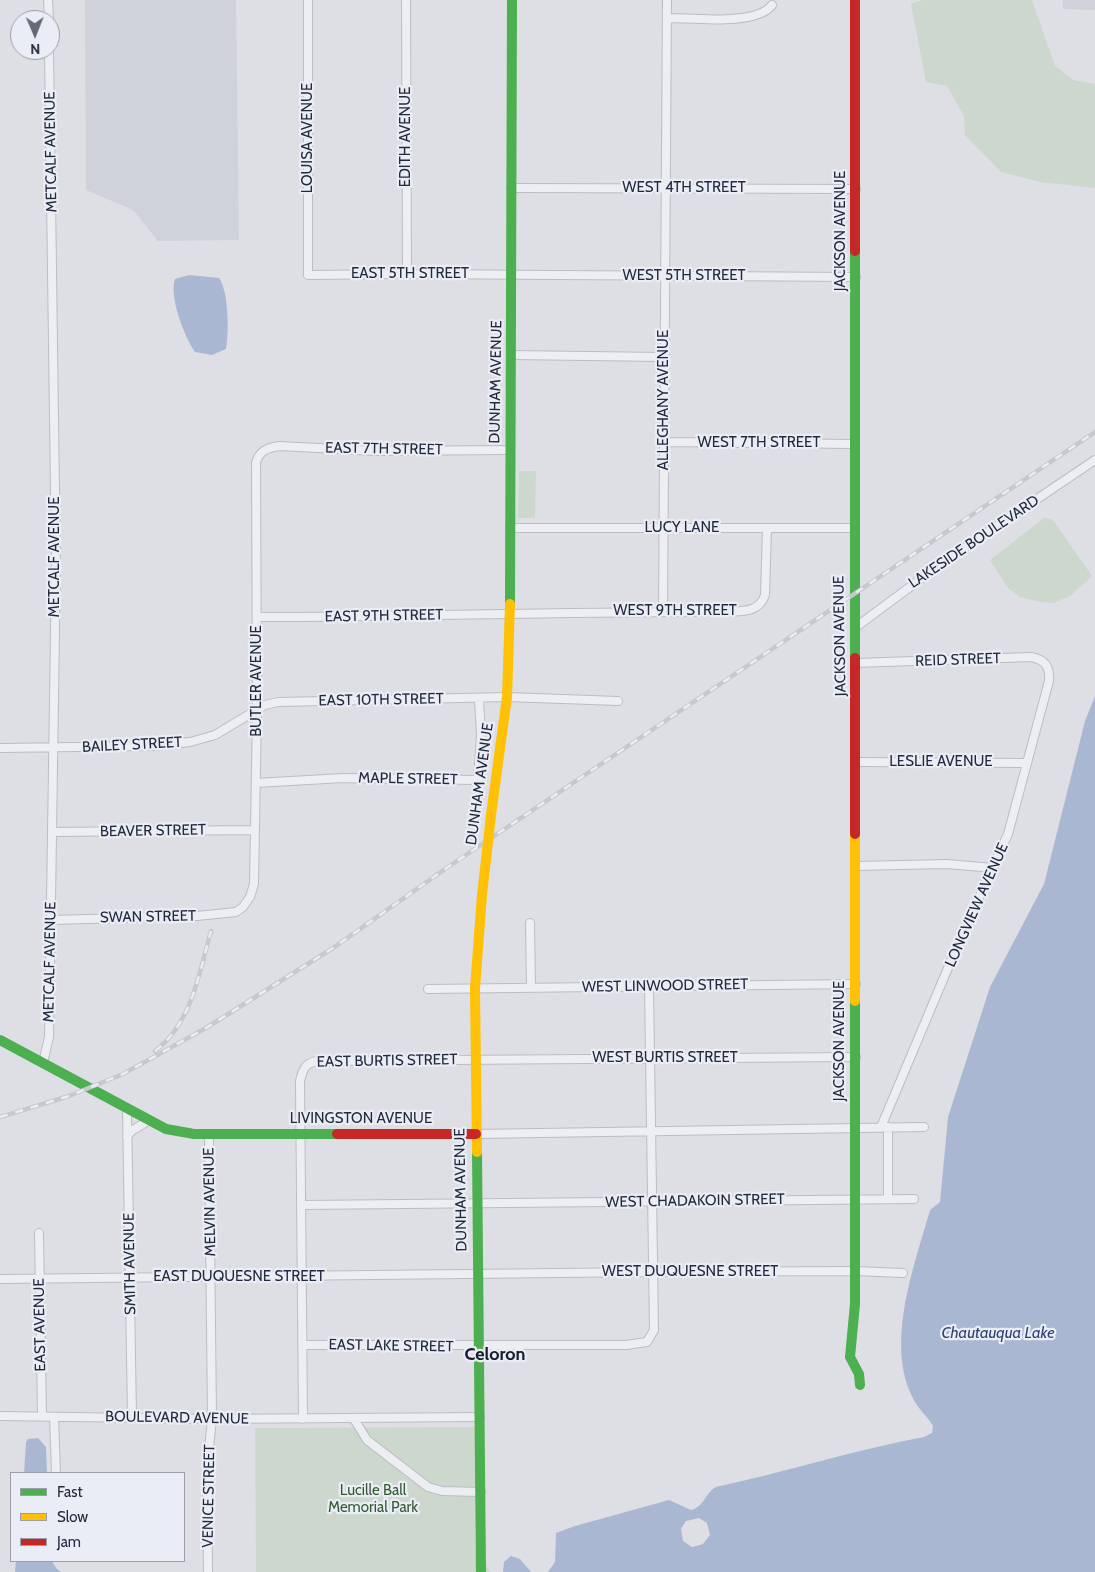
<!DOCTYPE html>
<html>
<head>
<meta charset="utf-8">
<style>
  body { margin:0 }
  #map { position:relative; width:1095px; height:1572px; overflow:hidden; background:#dedfe4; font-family:Cabin,sans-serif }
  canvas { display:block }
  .legend { position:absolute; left:10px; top:1472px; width:175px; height:90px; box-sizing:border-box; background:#eaedf5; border:1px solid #9b9fac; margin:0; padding:6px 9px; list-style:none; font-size:15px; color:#242a3e }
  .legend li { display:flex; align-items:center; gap:10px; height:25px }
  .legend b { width:25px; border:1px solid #9b9fac }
  .north { position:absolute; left:10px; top:10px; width:50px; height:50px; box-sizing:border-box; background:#eaedf5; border:1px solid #9b9fac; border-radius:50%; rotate:179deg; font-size:14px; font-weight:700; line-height:20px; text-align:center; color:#242a3e }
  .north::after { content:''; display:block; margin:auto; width:18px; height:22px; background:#656978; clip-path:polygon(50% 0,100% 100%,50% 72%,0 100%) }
</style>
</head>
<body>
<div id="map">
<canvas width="1095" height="1572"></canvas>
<ul class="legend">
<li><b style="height:6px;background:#4caf50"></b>Fast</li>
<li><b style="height:6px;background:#ffc107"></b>Slow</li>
<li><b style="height:6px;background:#c62828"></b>Jam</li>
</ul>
<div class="north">N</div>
</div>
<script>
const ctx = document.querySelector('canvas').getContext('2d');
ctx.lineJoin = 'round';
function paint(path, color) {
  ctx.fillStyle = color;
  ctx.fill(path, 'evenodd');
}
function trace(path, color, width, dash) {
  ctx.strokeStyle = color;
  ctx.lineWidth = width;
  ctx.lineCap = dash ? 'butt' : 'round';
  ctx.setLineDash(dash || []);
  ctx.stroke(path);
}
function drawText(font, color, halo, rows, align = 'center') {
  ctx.font = font + ' Cabin,sans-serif';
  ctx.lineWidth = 4.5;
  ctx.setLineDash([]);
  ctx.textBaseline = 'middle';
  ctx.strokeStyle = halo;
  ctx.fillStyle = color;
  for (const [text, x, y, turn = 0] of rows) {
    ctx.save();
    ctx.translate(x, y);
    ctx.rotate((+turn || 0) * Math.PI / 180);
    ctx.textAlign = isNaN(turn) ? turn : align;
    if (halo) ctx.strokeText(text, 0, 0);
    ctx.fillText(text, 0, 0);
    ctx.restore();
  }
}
paint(new Path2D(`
  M85 0H236L239 240 158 241 133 210 86 190Z
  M1063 0H1095V10L1063 9Z`), '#cfd2db');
paint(new Path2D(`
  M922 0H1032L1055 66 1073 80 1095 84V188L1040 182 1001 172 965 135 964 116 947 86 926 82 911 4Z
  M519 471H536L535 518H518Z
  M1044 518 1053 520 1092 576 1070 596 1053 603 1040 602 1020 597 1008 588 990 560Z
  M476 1427 475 1547 490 1572H256L255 1428Z`), '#ccd7ce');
paint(new Path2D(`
  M189 275 219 278C229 292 229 333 226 349L212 355 195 352C184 336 169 297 175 279Z
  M1095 696V1572H548L555 1562 556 1533 575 1526 669 1500 691 1510C705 1506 704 1494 716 1487 786 1472 854 1450 924 1437L932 1433 933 1426C929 1418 922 1413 917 1405 882 1350 914 1267 930 1210L940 1202 948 1117 990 987 1044 884 1085 721ZM699 1518 707 1523 710 1535 703 1544 692 1547 683 1541 681 1529 686 1521Z
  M38 1438 46 1447 47 1473H24L26 1442 28 1439Z
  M511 1556 520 1559 531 1572H503L504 1562Z
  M16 1561H52L56 1568 61 1572H15Z`), '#aab7d2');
const street = new Path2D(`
  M48 0 49 20
  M308 0V275L407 274 856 277
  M406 0 407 274
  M667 18C692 18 757 26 772 5
  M511 188 856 189
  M511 355 664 357
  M664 442 854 444
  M510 528H854
  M663 612 667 0
  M257 617C413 617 569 611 726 612 742 611 759 613 765 595L767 528
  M856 627 945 561 1095 460
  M856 663 1031 657C1046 660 1050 667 1049 681L1008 834 961 937 881 1127
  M0 748 152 746 190 742 215 735 265 705 278 702 507 697 618 701
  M856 762 1027 763
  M256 783 343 778 478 780 481 735 479 699
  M52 832 255 830
  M856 866 947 864 994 868
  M51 920 197 916 236 912 243 907 250 897 254 884 257 710 256 463C259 451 267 448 279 446L376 451 510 450
  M530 923 531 988
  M428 989 856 984
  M43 1063 49 1037 56 564 49 50
  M127 1109 132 1418
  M888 1127V1199
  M476 1134 924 1127
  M127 1136 133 1130 148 1121
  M302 1205 914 1199
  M39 1233 42 1416
  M0 1279 652 1272 855 1271 903 1273
  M304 1345H626L647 1342 654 1330 649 986
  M0 1416 212 1419 480 1417
  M54 1417 56 1473
  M303 1419 300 1081C303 1070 304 1064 316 1061L856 1057
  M354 1419 367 1440 428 1487 442 1491 481 1492
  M208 1572 207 1468 212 1419 209 1134`);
trace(street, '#bcbdc2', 10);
trace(street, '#edeef1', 8);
trace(new Path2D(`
  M855 251V658
  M510 604 512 0
  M855 1001V1304L850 1357 859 1374 860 1385
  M0 1040 166 1129 194 1134H337
  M477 1152 481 1572`), '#4caf50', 10);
trace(new Path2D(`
  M491 815 507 697 510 604
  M855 834V1001
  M477 1152 475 988 482 895`), '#ffc107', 10);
trace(new Path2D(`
  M855 0V251
  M855 658V834
  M337 1134H476`), '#c62828', 10);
const rail = new Path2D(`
  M155 1051C192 1023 199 973 211 931
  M0 1117 69 1096 123 1074 206 1028 333 948 448 867 1095 432`);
trace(rail, '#c6c8cc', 4.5);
trace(rail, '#eaedf5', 2.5, [8]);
trace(new Path2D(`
  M482 895 491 815`), '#ffc107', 10);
drawText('15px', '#242a3e', '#eaedf5', [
  ["EDITH AVENUE",406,137,-90],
  ["LOUISA AVENUE",308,138,-90],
  ["METCALF AVENUE",51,152,-91],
  ["WEST 4TH STREET",684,188],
  ["JACKSON AVENUE",841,231,-90],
  ["EAST 5TH STREET",410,274],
  ["WEST 5TH STREET",684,276],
  ["DUNHAM AVENUE",496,382,-89],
  ["ALLEGHANY AVENUE",664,400,-90],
  ["WEST 7TH STREET",759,443],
  ["EAST 7TH STREET",384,449,1],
  ["LUCY LANE",682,528],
  ["LAKESIDE BOULEVARD",974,542,-34],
  ["METCALF AVENUE",55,557,-90],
  ["WEST 9TH STREET",675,611],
  ["EAST 9TH STREET",384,616,-1],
  ["JACKSON AVENUE",840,636,-91],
  ["REID STREET",958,660,-2],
  ["BUTLER AVENUE",257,681,-90],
  ["EAST 10TH STREET",381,700,-1],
  ["BAILEY STREET",132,745,-3],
  ["LESLIE AVENUE",941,762],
  ["MAPLE STREET",408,779,1],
  ["DUNHAM AVENUE",480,784,-82],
  ["BEAVER STREET",153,831,-1],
  ["LONGVIEW AVENUE",977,905,-66],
  ["SWAN STREET",148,917,-1],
  ["METCALF AVENUE",50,962,-89],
  ["WEST LINWOOD STREET",665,986,-1],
  ["JACKSON AVENUE",840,1041,-90],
  ["WEST BURTIS STREET",665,1058],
  ["EAST BURTIS STREET",387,1061,-1],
  ["LIVINGSTON AVENUE",361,1119],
  ["DUNHAM AVENUE",461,1190,-91],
  ["WEST CHADAKOIN STREET",695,1201,-1],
  ["MELVIN AVENUE",210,1202,-91],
  ["SMITH AVENUE",130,1264,-91],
  ["WEST DUQUESNE STREET",690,1272],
  ["EAST DUQUESNE STREET",239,1277],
  ["EAST AVENUE",40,1325,-91],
  ["EAST LAKE STREET",391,1346,1],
  ["BOULEVARD AVENUE",177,1418,1],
  ["VENICE STREET",209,1496,-89]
]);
drawText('15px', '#335a31', '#eaedf5', [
  ["Lucille Ball",373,1491],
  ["Memorial Park",373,1508]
]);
drawText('italic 16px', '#2c4274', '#eaedf5', [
  ["Chautauqua Lake",998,1333]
]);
drawText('bold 18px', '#171c2e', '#eaedf5', [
  ["Celoron",495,1355]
]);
</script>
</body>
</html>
